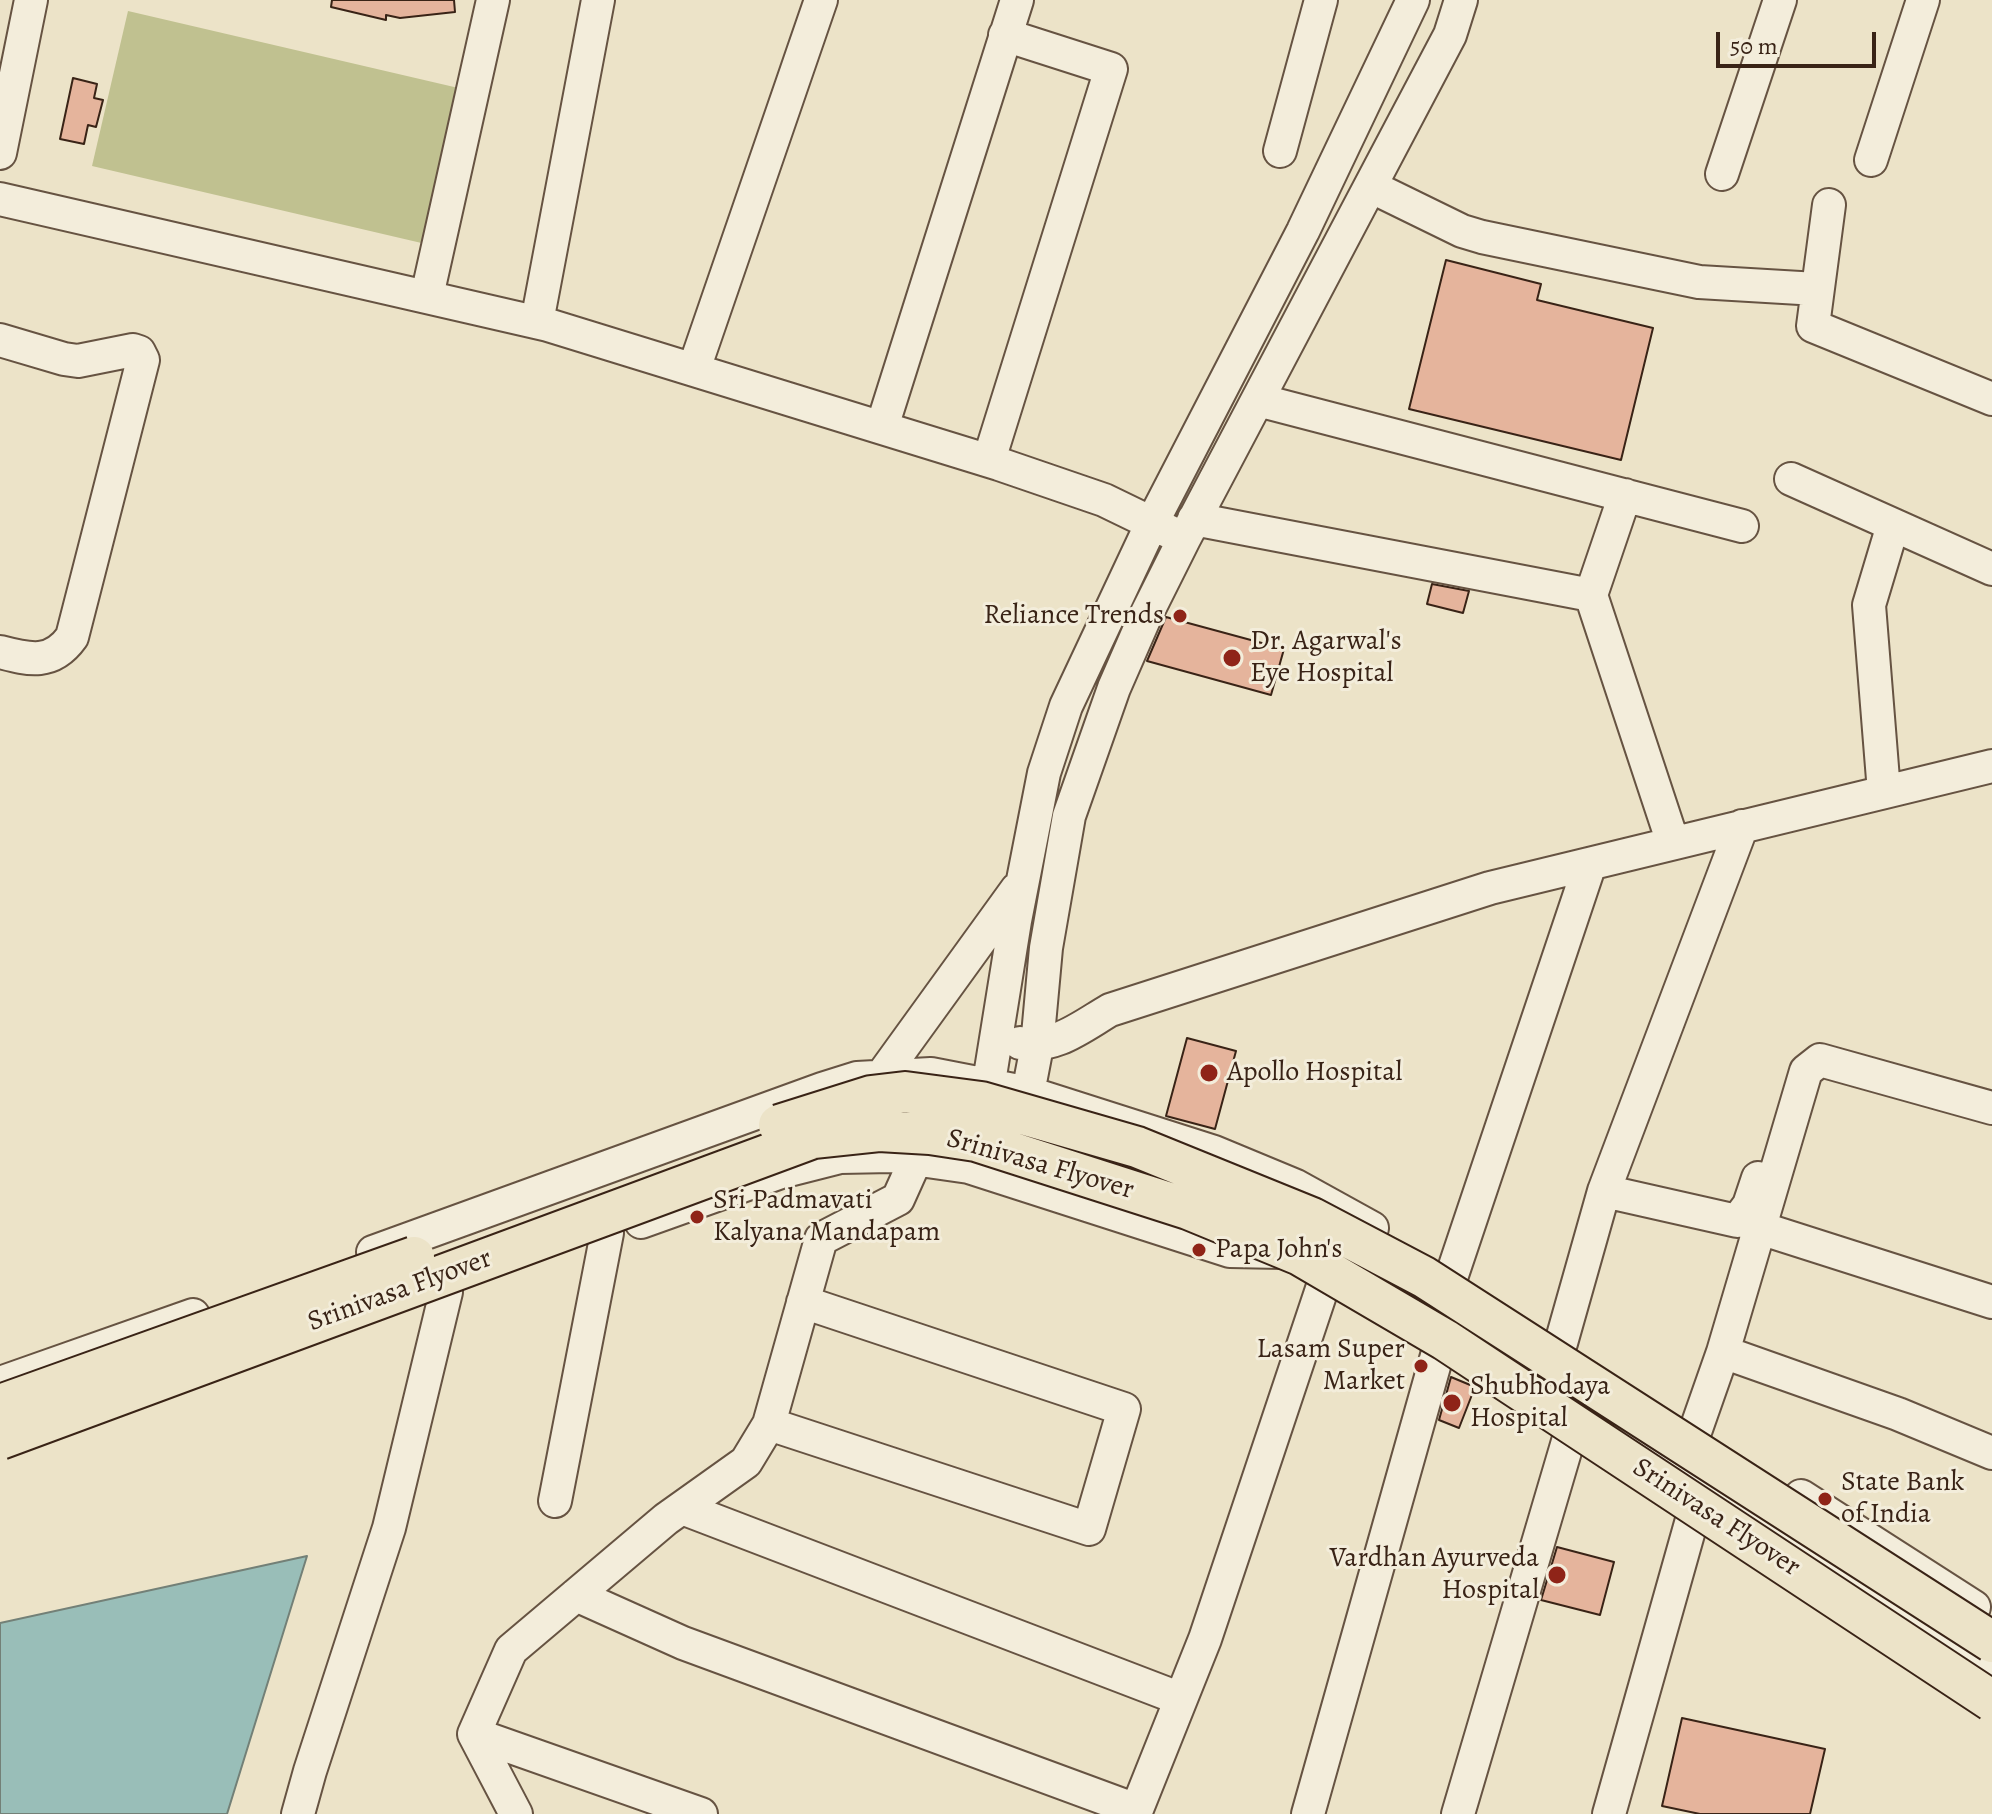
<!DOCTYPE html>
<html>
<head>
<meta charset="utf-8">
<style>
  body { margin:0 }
  #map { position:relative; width:1992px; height:1814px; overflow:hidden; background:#ece3c8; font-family:Alegreya,serif }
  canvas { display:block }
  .scale { position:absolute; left:1716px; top:32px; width:160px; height:36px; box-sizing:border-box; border:4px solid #392316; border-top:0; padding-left:10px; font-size:24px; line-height:28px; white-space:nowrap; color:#392316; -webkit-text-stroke:6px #f3eddb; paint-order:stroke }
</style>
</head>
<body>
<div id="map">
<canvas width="1992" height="1814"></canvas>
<div class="scale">50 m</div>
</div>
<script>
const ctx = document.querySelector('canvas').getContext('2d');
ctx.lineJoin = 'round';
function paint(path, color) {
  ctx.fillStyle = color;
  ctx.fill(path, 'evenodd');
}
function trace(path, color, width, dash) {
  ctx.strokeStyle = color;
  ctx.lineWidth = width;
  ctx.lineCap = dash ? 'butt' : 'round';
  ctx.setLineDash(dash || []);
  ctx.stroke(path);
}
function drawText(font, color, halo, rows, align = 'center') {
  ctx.font = font + ' Alegreya,serif';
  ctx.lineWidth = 6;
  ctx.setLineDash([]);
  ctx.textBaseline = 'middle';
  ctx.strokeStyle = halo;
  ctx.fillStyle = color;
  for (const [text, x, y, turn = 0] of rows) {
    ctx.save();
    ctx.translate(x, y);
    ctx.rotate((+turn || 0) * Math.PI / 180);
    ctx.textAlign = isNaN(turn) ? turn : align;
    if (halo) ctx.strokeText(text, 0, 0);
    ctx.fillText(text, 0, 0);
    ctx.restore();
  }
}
paint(new Path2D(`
  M128 11 467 90 430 245 92 166Z`), '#c0c190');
const water = new Path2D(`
  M307 1556 227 1814H0V1623Z`);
paint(water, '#99beb8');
trace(water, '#738077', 2);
const building = new Path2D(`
  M332 0H454L455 12 400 18 386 15V20L331 7Z
  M73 78 97 84 94 98 103 100 96 127 88 125 84 144 60 139Z
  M1446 260 1541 284 1537 300 1653 328 1621 460 1409 409Z
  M1432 584 1469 591 1463 613 1427 604Z
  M1166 617 1284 649 1271 695 1147 661Z
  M1187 1038 1236 1051 1215 1129 1166 1116Z
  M1451 1377 1475 1387 1459 1428 1439 1420Z
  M1557 1547 1614 1562 1600 1615 1541 1600Z
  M1682 1718 1825 1749 1810 1814H1700L1662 1806Z`);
paint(building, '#e5b49c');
trace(building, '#392316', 2);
const minor = new Path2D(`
  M1280 151 1321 0
  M0 153 31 0
  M1871 160 1923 0
  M1722 174 1780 0
  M1372 187 1462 231 1482 237 1699 282 1817 289
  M0 199 548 325 999 464 1104 500 1170 532
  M1829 205 1813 326 1992 399
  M427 296 493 0
  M537 322 598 0
  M0 340 64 359 78 361 133 350 139 352 143 360 72 637C52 665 30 660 0 652
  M694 369 821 0
  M1258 400 1742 526
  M882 427 1017 0
  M989 460 1111 69 1005 35
  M1791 479 1992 569
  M1194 519 1591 595 1673 843
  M1591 595 1625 495
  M1884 792 1869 605 1893 525
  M1020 1043C1055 1049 1081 1027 1110 1010L1490 888 1992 766
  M881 1077 1017 889
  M985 1107 1015 921 1044 773 1066 706 1152 523 1303 231 1413 0
  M1024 1114 1037 1046 1046 948 1069 816 1114 688 1145 617 1184 539 1450 35 1461 0
  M1604 1191 1737 1221 1749 1205 1758 1178
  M641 1222 781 1172 840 1157 892 1156 969 1167 1230 1251 1334 1253 1366 1269 1423 1306
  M1760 1228 1992 1302
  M373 1252 822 1089 857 1078 931 1074 1029 1093 1214 1152 1296 1186 1372 1228
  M1452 1275 1590 864
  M1561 1343 1604 1191 1742 826
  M1723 1352 1898 1414 1992 1453
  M0 1383 193 1315
  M1547 1384 1992 1670
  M769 1424 1089 1529 1124 1409 803 1302
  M1696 1429 1723 1352 1806 1071 1820 1060 1992 1108
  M1801 1496 1974 1607
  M555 1501 607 1233
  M682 1508 1181 1699
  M576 1595 683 1643 1136 1810
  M474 1734 516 1814
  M298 1814 310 1771 389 1528 446 1292
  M701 1814 474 1734 511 1650 666 1519 746 1462 769 1424 821 1239 898 1199 916 1159
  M1135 1814 1205 1639 1334 1253
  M1308 1814 1447 1320
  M1458 1814 1579 1404
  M1609 1814 1702 1484`);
trace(minor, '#665342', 36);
trace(minor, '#f3eddb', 32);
const majorBridge = new Path2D(`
  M779 1125 871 1096 905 1092 981 1102 1137 1147 1312 1218 1424 1277 1992 1642
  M0 1405 414 1257
  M0 1439 813 1138 879 1131 930 1134 976 1141 1188 1209 1300 1255 1445 1340 1992 1701`);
trace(majorBridge, '#392316', 44, []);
trace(majorBridge, '#ece3c8', 40);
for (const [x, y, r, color] of [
  [1180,616,8,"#8f2418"],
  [1232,658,10,"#8f2418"],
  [1209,1073,10,"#8f2418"],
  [697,1217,8,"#8f2418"],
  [1199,1250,8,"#8f2418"],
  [1421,1366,8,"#8f2418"],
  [1452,1403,10,"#8f2418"],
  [1825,1499,8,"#8f2418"],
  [1557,1575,10,"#8f2418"]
]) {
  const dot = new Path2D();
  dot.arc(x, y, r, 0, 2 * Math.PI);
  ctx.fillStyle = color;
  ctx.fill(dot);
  trace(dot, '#f3eddb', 3);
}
drawText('28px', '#392316', '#f3eddb', [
  ["Reliance Trends",1164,616,"right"],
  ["Dr. Agarwal's",1250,642],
  ["Eye Hospital",1250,674],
  ["Apollo Hospital",1227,1073],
  ["Sri Padmavati",713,1201],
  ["Kalyana Mandapam",713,1233],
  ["Papa John's",1215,1250],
  ["Lasam Super",1405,1350,"right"],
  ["Market",1405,1382,"right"],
  ["Shubhodaya",1470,1387],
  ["Hospital",1470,1419],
  ["State Bank",1841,1483],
  ["of India",1841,1515],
  ["Vardhan Ayurveda",1539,1559,"right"],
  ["Hospital",1539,1591,"right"]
], 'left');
drawText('28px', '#392316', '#f3eddb', [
  ["Srinivasa Flyover",1040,1165,16],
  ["Srinivasa Flyover",400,1291,-20],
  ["Srinivasa Flyover",1716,1518,33]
]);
</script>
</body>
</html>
